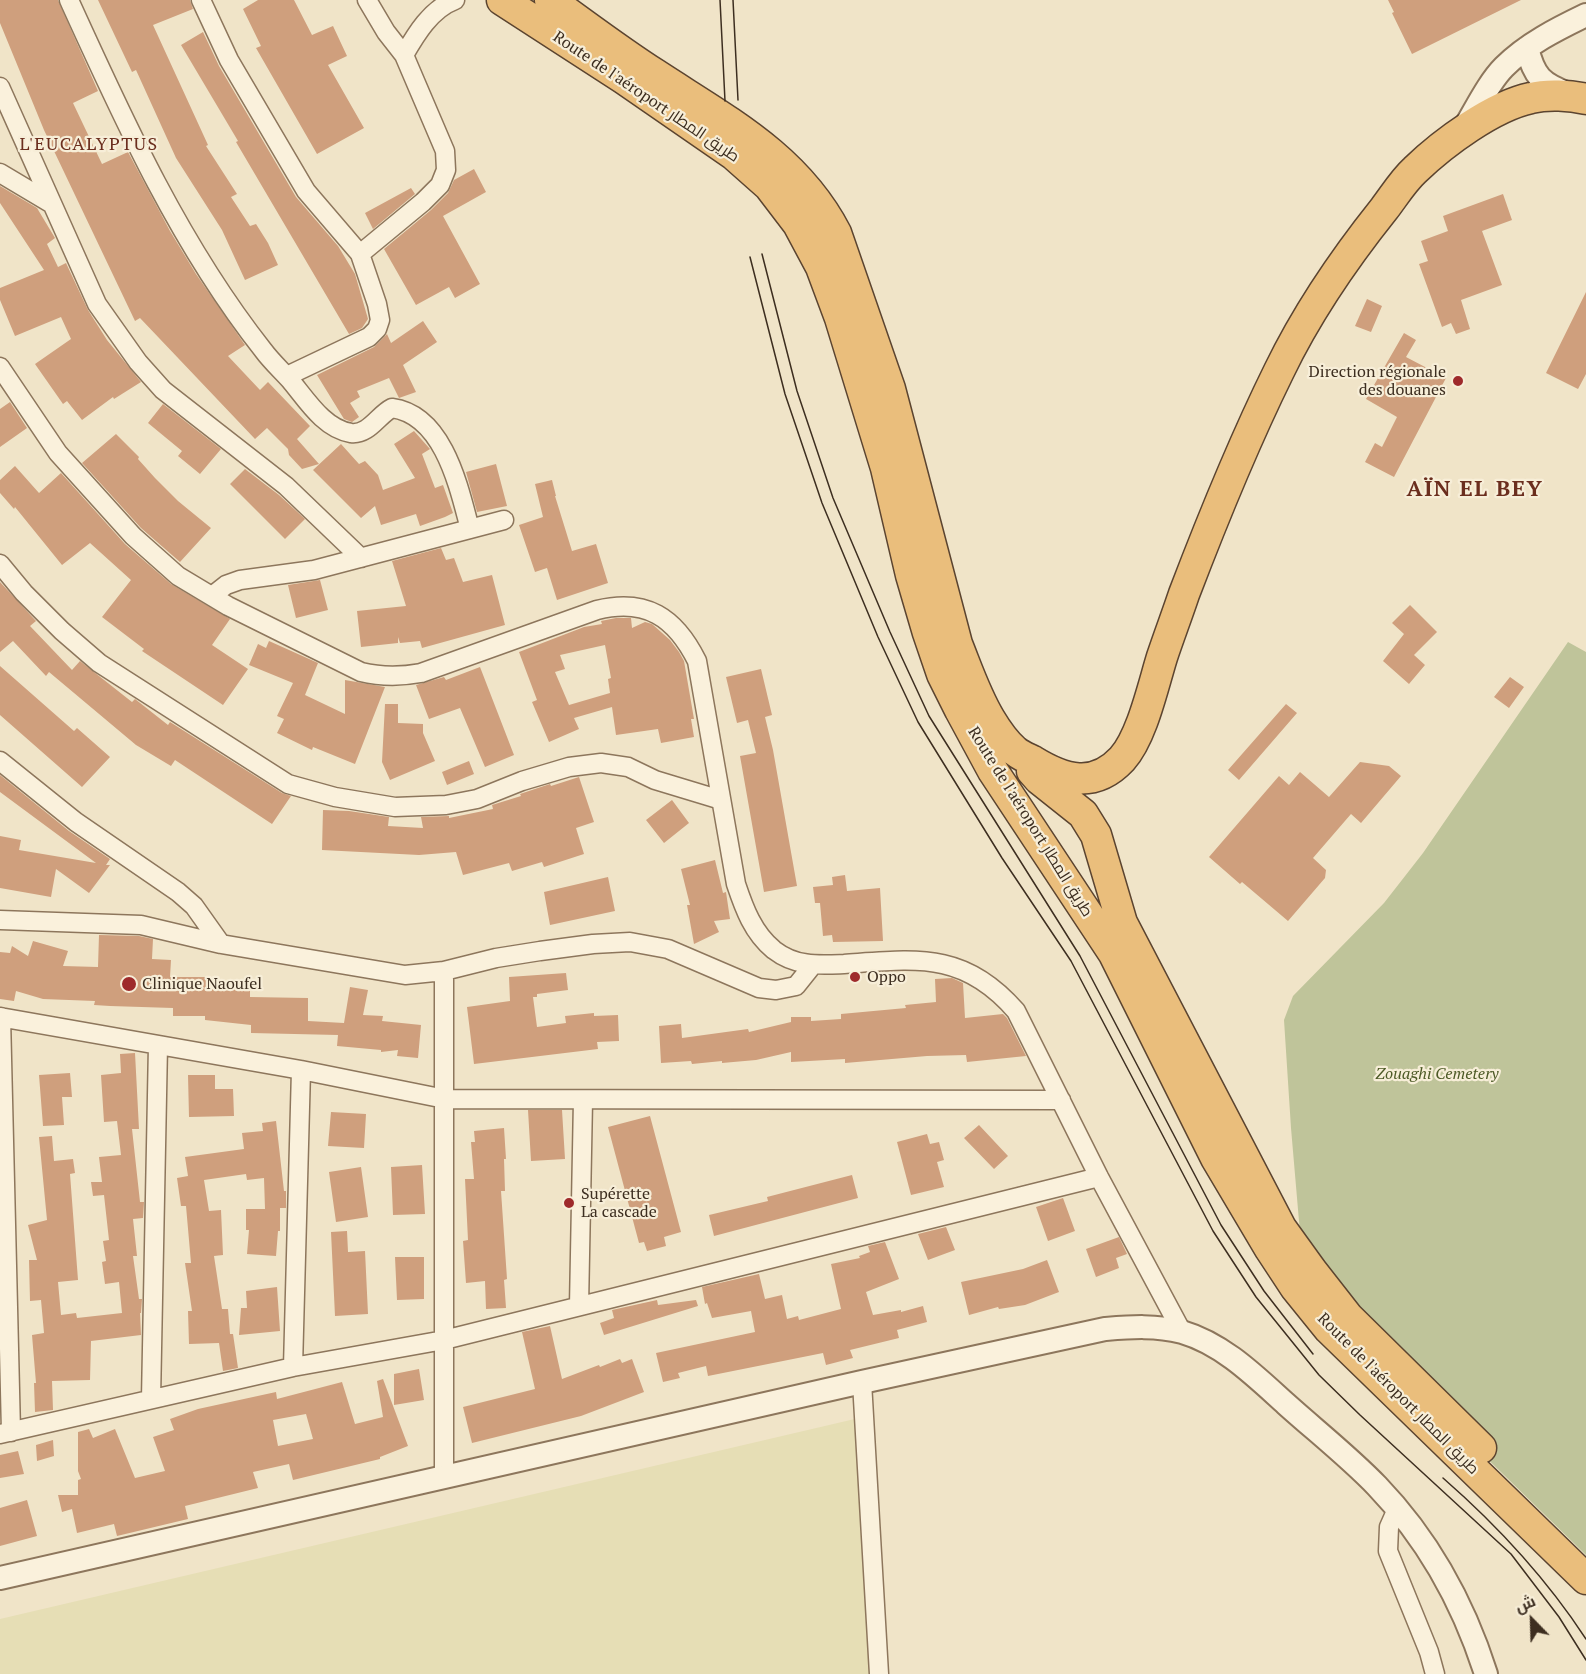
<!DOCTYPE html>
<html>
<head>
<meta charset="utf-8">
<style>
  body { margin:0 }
  #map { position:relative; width:1586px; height:1674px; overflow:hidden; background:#f0e4c8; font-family:"PT Serif",Cairo,serif }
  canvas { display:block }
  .north { position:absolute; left:1502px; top:1590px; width:60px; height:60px; -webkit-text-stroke:4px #f7eed8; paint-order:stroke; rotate:337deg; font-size:16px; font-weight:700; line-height:24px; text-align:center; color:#3d2e20 }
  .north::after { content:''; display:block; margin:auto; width:21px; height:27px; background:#3d2e20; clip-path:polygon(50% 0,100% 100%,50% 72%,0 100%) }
</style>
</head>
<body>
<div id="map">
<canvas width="1586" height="1674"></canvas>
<div class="north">ش</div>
</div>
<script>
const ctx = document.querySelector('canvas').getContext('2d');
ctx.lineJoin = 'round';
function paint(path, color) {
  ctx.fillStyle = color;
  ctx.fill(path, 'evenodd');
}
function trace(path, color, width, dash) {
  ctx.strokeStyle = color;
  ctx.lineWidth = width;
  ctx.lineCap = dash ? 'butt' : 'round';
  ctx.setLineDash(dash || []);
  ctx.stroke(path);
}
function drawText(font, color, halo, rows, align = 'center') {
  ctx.font = font + ' "PT Serif",Cairo,serif';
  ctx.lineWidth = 4.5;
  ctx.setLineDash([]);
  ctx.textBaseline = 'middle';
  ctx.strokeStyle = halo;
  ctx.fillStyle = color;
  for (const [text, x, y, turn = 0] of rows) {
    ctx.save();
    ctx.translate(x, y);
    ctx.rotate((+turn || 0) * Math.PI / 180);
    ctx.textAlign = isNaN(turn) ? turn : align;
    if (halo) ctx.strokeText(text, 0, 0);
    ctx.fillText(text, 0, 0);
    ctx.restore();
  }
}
paint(new Path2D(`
  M859 1418 873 1674H0V1619Z`), '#e6deb5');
paint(new Path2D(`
  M1568 642 1586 652V1555L1383 1357 1302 1256 1291 1128 1284 1020 1293 996 1384 903 1423 853Z`), '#bfc49a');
paint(new Path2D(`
  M0 0H58L98 91 73 103 102 164 128 152 170 231 196 274 245 345 228 356 260 390 268 382 310 426 297 439 319 464 302 469 289 455 288 449 267 428 255 439 140 318 135 321 44 130 0 23Z
  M98 0H190L193 9 153 25 208 145 206 146 237 194 231 197 250 226 256 224 268 243 278 265 245 280 222 230 176 158 136 70 132 72Z
  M258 0H294L312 35 333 26 347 56 328 65 364 128 317 154 256 48 261 46 243 9Z
  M1388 0H1521L1412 54 1392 13 1394 12Z
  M203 32 219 66 296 197 338 246 355 274 368 319 362 328 349 334 236 142 238 141 181 45Z
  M474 169 486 192 443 216 480 284 455 298 449 287 416 305 384 249 431 210 448 193 454 180Z
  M0 186 37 208 55 238 47 244 58 267 66 263 88 310 107 340 141 382 114 399 113 397 82 420 67 401 63 404 35 364 71 339 61 317 15 336 0 300V288L44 270 0 203Z
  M411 188 415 194 373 229 365 213Z
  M1503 194 1512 220 1482 231 1502 285 1461 300 1470 329 1456 334 1451 323 1442 327 1419 264 1428 261 1421 241 1448 231 1443 216Z
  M1586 292V374L1578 389 1546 373Z
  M1367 299 1382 306 1371 332 1355 326Z
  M423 321 437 342 403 365 416 392 399 398 389 378 357 391 360 397 350 403 359 417 352 422 344 419 317 375 374 347 387 334 391 343Z
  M1404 333 1416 340 1406 357 1446 378 1394 477 1365 462 1375 443 1382 447 1397 417 1366 399Z
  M10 402 27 428 0 447V409Z
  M163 404 221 449 200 474 178 456 182 451 148 423Z
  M414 431 430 449 422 454 435 488 443 485 453 513 445 517 420 526 416 514 381 525 375 506 361 518 313 470 341 444 359 464 365 461 378 475 383 490 415 478 394 444Z
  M116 434 139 457 138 459 155 478 178 501 211 528 180 562 141 528 82 463Z
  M496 464 507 506 477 512 466 472Z
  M15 466 39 493 61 473 125 544 171 584 230 619 212 645 248 669 223 705 142 651 144 649 102 617 131 580 90 543 62 565 15 507 14 509 0 493V480Z
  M245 469 279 495 305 519 285 539 230 484Z
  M552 480 556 496H555L572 551 596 544 608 583 557 600 547 568 535 572 519 525 543 517 535 484Z
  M441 548 446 560 454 558 463 582 492 575 505 625 422 648 420 641 400 643 398 637V643L361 647 357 611 406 606 392 561Z
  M320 580 328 610 296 618 288 585Z
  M0 582 36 621 30 626 72 670 80 661 132 702 135 699 168 725 170 722 282 793 291 796 272 824 175 760 171 766 136 745 49 672 46 676 13 641 0 652Z
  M1410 605 1437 632 1414 655 1425 665 1409 684 1383 661 1404 634 1392 623Z
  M616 618H631L632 628 645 622 652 624 670 640 679 652 684 661 694 719H691L694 737 661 743 658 729 616 735 612 707 574 718 579 729 549 742 532 702 537 700 519 652 584 627 602 624 601 621ZM605 645 611 678 608 679 610 693 569 705 555 672 565 669 560 655Z
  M269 641 318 663 305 695 345 714V680L385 687 355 764 313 747 312 750 277 733 284 719 277 716 293 683 249 665 258 644 266 648Z
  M0 666 74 731 77 728 110 757 82 787 0 715Z
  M480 667 514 755 485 767 460 708 429 719 416 685 444 677 446 680Z
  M761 669 772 715 765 717 773 750 797 886 764 892 740 756 756 753 748 720 737 723 726 677Z
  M1510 677 1524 687 1509 708 1494 697Z
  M385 704H398V723L423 724V733L435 761 390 780 382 762Z
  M1286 704 1297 713 1239 780 1228 770Z
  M469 761 474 774 447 785 442 772Z
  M1360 762 1389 766 1401 776 1361 823 1351 814 1313 858 1326 870 1325 878 1288 921 1242 882 1240 884 1209 857 1279 776 1289 785 1300 772 1329 797Z
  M0 775 69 831 110 859 106 865H110L89 893 56 869 51 897 0 888V836L21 840 19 850 96 863 0 792Z
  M579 777 594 822 576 828 584 854 544 867 542 862 512 871 509 863 463 875 456 852 419 855 322 850 323 810 349 811 389 817 388 826 423 828 421 817 449 816V818L493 809 492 805 521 796 520 794 550 784 551 786Z
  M672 800 689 823 664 843 646 820Z
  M715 860 723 893 726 892 730 919 714 921 719 932 694 944 687 905H690L681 869Z
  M845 875 847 891 880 888 883 941 833 942 832 935 823 936 820 903H815L813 887 833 885 832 877Z
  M608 877 615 911 550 925 544 892Z
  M99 935 139 936 153 939 152 959 171 960 170 977H206V985L250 990V997L308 998V1021L344 1023 350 987 368 990 363 1015 383 1016 382 1021 421 1025 418 1058 397 1056 398 1050 381 1052V1050L337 1046 338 1035 251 1033V1025L205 1020V1016H173V1008L110 1006 94 1005 95 1001 43 999 16 991 14 1001 0 999V952L10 953 12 946 28 956 33 941 68 951 63 966 98 967Z
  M566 973 568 990 537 994V997H533L537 1027 566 1023 565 1016 594 1013V1016L618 1015 619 1041 597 1042 598 1049 474 1064 467 1007 510 1001 509 977Z
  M952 978 963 983 965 1018 1003 1014 1007 1018 1026 1056 967 1062 966 1055 927 1056 845 1063V1059L791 1062V1052L756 1060 722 1063V1061L692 1064 691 1061 661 1063 659 1026 681 1024 682 1038 748 1029 749 1032 791 1022V1017H811V1021L841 1019V1014L906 1008 905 1005 936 1002 935 979Z
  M135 1053 139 1129H132L140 1202H144L143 1218 133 1219 137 1256H133L139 1299H142L141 1313H140L141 1335 91 1341 90 1380 52 1381 53 1410 35 1412 34 1383H36L32 1335 44 1333 41 1300 30 1301 29 1260H37L28 1225 47 1220 39 1137 52 1136 54 1161 73 1159 75 1173 70 1174 78 1280 58 1282 61 1315 76 1313 77 1318 122 1313 119 1282 105 1284 102 1262 106 1261 103 1241 109 1240 104 1195 93 1196 91 1182H102L99 1157 121 1155 117 1121 104 1122 101 1075 121 1073 120 1054Z
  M70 1073 72 1097H62L64 1125 43 1126 39 1075Z
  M188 1075H215V1089H233L234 1116 189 1117Z
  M528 1110H562L565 1159 531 1161Z
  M331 1112 366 1114 364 1148 328 1146Z
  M650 1116 681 1232 664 1237 666 1246 647 1251 644 1242 639 1243 608 1127Z
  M276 1121 284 1191H286V1208H280V1231H278L276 1256 247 1254 249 1230H246V1209H265L264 1178 247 1180 246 1174 204 1180 209 1211 221 1210 223 1255 214 1256 222 1309H228L230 1334H233L238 1368 223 1371 219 1343 189 1344 188 1311H192L185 1263H191L186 1206H181L177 1178 188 1176 185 1157 244 1149 242 1133 263 1131 262 1123Z
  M979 1125 1008 1156 994 1169 964 1138Z
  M504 1128 506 1159H504L505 1191H501L507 1279 504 1280 506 1308 486 1309 485 1281 466 1283 463 1241 468 1240 465 1179H474L471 1142H475L474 1131Z
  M927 1134 930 1144 939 1142 944 1160 937 1162 944 1187 911 1195 897 1142Z
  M422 1165 425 1214 393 1215 391 1167Z
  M361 1167 368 1217 336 1222 329 1172Z
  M852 1175 858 1198 714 1236 709 1215 768 1201 767 1197Z
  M1063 1198 1075 1231 1048 1241 1036 1207Z
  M946 1227 955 1250 928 1260 918 1234Z
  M347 1231 348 1252 365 1251 368 1314 335 1316 331 1232Z
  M1119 1237 1127 1254 1116 1258 1119 1268 1096 1277 1086 1249Z
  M885 1242 899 1279 866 1292 873 1315 901 1310V1312L923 1306 927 1322 897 1330 899 1338 850 1350 853 1358 826 1365 823 1353 708 1376 706 1366 678 1373 680 1378 663 1382 656 1353 755 1332 751 1311 712 1318 707 1303 705 1304 702 1287 759 1274 765 1299 782 1295 787 1319 798 1316 799 1320 841 1309 831 1264 860 1258 859 1256 870 1252 868 1246Z
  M395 1257H424V1299L397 1300Z
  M1047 1260 1059 1292 1025 1305 999 1309 998 1307 969 1315 961 1282 1023 1269Z
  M277 1287 280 1331 239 1335 241 1308H247L246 1291Z
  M657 1300 658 1305 696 1300 698 1306 604 1335 600 1323 614 1318 612 1310Z
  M550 1326 562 1379 599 1365 600 1367 620 1359 622 1363 632 1359 644 1392 581 1416 472 1443 463 1407 535 1389 522 1332Z
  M419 1369 424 1400 394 1405V1374Z
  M383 1379 408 1446 380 1457V1459L293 1480 289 1464 253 1472 258 1488 185 1506 188 1519 117 1536 114 1524 77 1533 72 1509 62 1512 58 1495H78V1480L81 1479 78 1471V1432L89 1429 93 1438 115 1429 135 1478 165 1471 153 1437 174 1430 170 1419 198 1409 276 1392 277 1399 342 1382 355 1424 383 1417 377 1381ZM306 1414 313 1439 278 1446 273 1420Z
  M53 1440 54 1456 37 1461 36 1445Z
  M18 1451 24 1474 0 1478V1455Z
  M27 1500 37 1536 0 1546V1508Z`), '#cf9f7d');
const minor = new Path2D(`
  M69 0C124 121 180 245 263 350 271 361 281 370 290 380 306 399 324 429 351 433 369 435 378 415 392 408 444 415 459 488 470 529
  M201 0 229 60 306 191 360 254 377 304 380 320 377 329 369 337 287 376
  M367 0 386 32 404 55
  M0 87 97 304 138 362 163 390 286 486 361 558
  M0 173 52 204
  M360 254 423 202 440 185 446 170 445 151 404 55C416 34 431 9 455 0
  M0 367 58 453 133 536 178 576 228 606 361 672C382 677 399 677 421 673L597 610C646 598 675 617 697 661L736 884C744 908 753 933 774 950 796 967 819 965 844 964 917 959 964 951 1016 1011L1099 1177 1182 1332
  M0 564 24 593 62 631 99 663 288 784 335 797 395 807 446 805 477 799 522 781 569 767 601 763 628 767 655 780 721 800
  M212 596 226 585 240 580 314 570 504 520
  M0 761 76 822 178 892 194 906 221 944
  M0 920 141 925 221 944 405 975 444 971 496 958 540 951 593 944 630 942 668 949 759 988 776 990 796 986 812 966
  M444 971V1478
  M0 1017 301 1070 445 1099 1061 1100
  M1 1017 11 1432
  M579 1306 583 1100
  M293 1367 301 1070
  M862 1382 879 1674
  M151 1399 158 1045
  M0 1434 293 1367 444 1340 1099 1177
  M1397 1509 1389 1527 1388 1551 1429 1652 1435 1674`);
const tertiary = new Path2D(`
  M1527 48C1534 76 1541 84 1569 94
  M1463 130C1475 111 1488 83 1504 67 1527 44 1557 29 1586 15
  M0 1578 862 1382 1105 1329C1131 1327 1156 1325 1182 1332 1223 1344 1255 1376 1286 1404 1316 1431 1349 1457 1377 1486 1428 1539 1464 1605 1486 1674`);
const trunk = new Path2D(`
  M502 0 624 79 734 155 769 186 798 224 821 267 840 318 886 468 911 575 928 633 942 674 960 710 993 771 1114 954 1216 1158 1270 1249 1295 1287 1329 1329 1586 1579
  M550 0C585 25 619 51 655 74 725 120 796 156 836 233L890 389 957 644C967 669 976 696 990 719 996 729 1005 742 1014 750 1019 755 1027 758 1033 761 1064 780 1094 789 1122 759 1142 737 1153 686 1162 657 1169 636 1177 615 1184 594 1213 518 1243 444 1279 371 1307 313 1344 259 1384 209 1394 196 1403 181 1415 170 1443 143 1493 106 1531 98 1547 94 1570 95 1586 99
  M1032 771 1039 779 1083 814 1096 835 1122 923 1281 1228 1312 1271 1348 1317 1481 1448`);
trace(minor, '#8d765c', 21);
trace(tertiary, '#8d765c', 26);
trace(trunk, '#5b4430', 33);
trace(minor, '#faf1dc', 18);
trace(tertiary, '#faf1dc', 22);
trace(trunk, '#eabe7c', 30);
trace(new Path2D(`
  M720 0 725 101
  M733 0 738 100
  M762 254 797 391 833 498 890 632 929 716 1080 956 1221 1225 1264 1291 1313 1354
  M750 257 785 394 822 503 878 637 918 722 1002 858 1071 961 1213 1231 1256 1297 1319 1375 1360 1415 1511 1554 1559 1617 1586 1660
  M1443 1478C1498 1526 1546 1578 1586 1639`), '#3d2e20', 1.5);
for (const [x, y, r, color] of [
  [1458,381,6,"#9e2a2b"],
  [855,977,6,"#9e2a2b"],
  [129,984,8,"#9e2a2b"],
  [569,1203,6,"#9e2a2b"]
]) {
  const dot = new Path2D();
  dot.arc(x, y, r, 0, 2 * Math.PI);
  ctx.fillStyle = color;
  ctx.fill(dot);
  trace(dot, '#f7eed8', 2);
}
drawText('16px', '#3d2e20', '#f7eed8', [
  ["Route de l'aéroport طريق المطار",646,97,34],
  ["Route de l'aéroport طريق المطار",1030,822,58],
  ["Route de l'aéroport طريق المطار",1398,1394,45]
]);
drawText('16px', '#3d2e20', '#f7eed8', [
  ["Direction régionale",1446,372,"right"],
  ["des douanes",1446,390,"right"],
  ["Oppo",867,977],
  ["Clinique Naoufel",142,984],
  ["Supérette",581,1194],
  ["La cascade",581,1212]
], 'left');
drawText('italic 16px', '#4d5a26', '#f7eed8', [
  ["Zouaghi Cemetery",1437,1074]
]);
ctx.letterSpacing = '1.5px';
drawText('18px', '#6b2e1e', '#f7eed8', [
  ["L'EUCALYPTUS",89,145]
]);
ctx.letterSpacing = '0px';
ctx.letterSpacing = '1.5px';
drawText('bold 22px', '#6b2e1e', '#f7eed8', [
  ["AÏN EL BEY",1475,490]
]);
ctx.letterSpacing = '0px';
</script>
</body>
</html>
